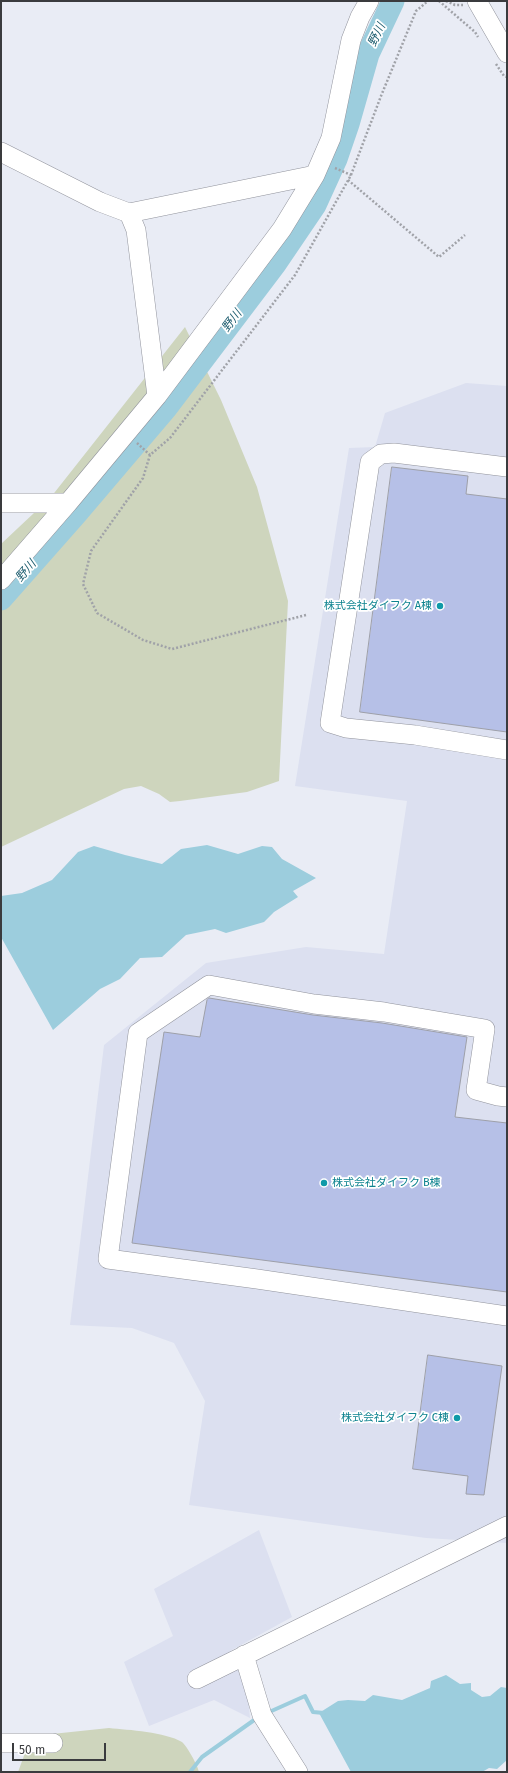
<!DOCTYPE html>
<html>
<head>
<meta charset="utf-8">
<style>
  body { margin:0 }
  #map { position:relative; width:508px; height:1773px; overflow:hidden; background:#e9ecf5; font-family:"Fira Sans",sans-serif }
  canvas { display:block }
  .frame { position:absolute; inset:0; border:2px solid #3a3b3e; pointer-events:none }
  .scale { position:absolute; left:12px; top:1743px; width:94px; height:18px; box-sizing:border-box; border:2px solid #3a3b3e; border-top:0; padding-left:5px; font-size:12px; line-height:14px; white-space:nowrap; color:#3a3b3e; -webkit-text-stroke:3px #fff; paint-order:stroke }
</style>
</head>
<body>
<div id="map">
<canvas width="508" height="1773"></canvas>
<div class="frame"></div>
<div class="scale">50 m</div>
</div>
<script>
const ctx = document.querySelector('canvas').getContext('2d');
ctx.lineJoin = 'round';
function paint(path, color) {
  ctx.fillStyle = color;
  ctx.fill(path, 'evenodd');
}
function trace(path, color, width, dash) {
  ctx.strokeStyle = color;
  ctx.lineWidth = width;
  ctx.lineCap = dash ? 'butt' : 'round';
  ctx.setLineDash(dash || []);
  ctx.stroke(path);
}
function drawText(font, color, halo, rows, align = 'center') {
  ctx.font = font + ' "Fira Sans","Noto Sans JP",sans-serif';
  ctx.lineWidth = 3.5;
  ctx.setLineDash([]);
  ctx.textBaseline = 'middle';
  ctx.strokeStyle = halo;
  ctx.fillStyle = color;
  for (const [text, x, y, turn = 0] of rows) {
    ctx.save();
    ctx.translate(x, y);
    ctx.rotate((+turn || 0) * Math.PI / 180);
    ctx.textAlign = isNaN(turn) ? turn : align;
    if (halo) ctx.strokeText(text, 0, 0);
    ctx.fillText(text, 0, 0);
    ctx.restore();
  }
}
paint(new Path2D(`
  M466 383 507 386V1543L426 1538 189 1505 205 1401 174 1343 132 1328 70 1325 104 1045 206 963 306 947 384 954 407 801 295 786 349 448 375 447 385 413Z
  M259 1530 292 1617 230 1651 246 1674 250 1718 214 1700 149 1726 124 1662 173 1636 154 1589Z`), '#dce0f0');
paint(new Path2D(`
  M185 327 221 400 257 487 288 601 279 781 247 792 180 801 170 802 159 794 141 786 124 789 1 847V544L51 497Z
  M109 1728C129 1730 165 1732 182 1742 187 1746 198 1766 199 1772H18L28 1745 52 1734Z`), '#ced5bd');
paint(new Path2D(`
  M207 845 238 854 262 846 272 847 282 859 316 878 293 891 298 897 274 912 264 922 226 933 215 929 186 935 162 957 140 958 120 979 100 989 53 1030 1 937V896L22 893 52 880 78 852 94 846 125 855 162 864 181 849Z
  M446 1675 460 1684 471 1683V1690L482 1697 490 1696 501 1687 507 1688V1760L497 1769 489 1768 482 1772H351L319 1713 338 1701 348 1700 365 1701 373 1695 402 1700 430 1688 431 1681Z`), '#9ccddd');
trace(new Path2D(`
  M267 1713 305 1696 313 1712 324 1713
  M190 1772 202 1757 257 1718`), '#9ccddd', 4);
trace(new Path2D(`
  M1 599 76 514 166 408 275 264 315 205 336 159 348 124 368 54 393 1`), '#9ccddd', 23);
const building = new Path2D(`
  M392 467 468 476 466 494 507 499V732L360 712Z
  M209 998 313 1015 382 1023 467 1037 455 1117 507 1123V1292L132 1243 164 1032 200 1037 207 1000Z
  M428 1355 502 1366 484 1495 466 1494 468 1476 413 1469Z`);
paint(building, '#b6c0e7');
trace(building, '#9ea0a9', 1);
const minor = new Path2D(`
  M477 1 507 53
  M1 152 100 202 129 213 315 175
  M129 213 136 230 157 396
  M507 467 394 453 381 454 370 462 330 723 346 728 415 735 507 750
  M1 503H68
  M1 580 68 503 157 396 282 229 315 175 331 138 351 40 360 17 369 1
  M507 1097 498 1096 476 1090 485 1029 384 1012 314 1004 209 985 138 1033 108 1259 257 1279 507 1316
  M244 1655 262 1715 298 1772
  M197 1679 507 1526
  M1 1743H53`);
trace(minor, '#91939c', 20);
trace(new Path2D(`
  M439 1 475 32 478 37
  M446 1 455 5H463
  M496 64 504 76 507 77
  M335 168 351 175
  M348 180 439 257 465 235
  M137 443 150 455
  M306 615 172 649 143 640 97 613 83 584 91 551 143 478 150 455 170 438 295 275 351 175 381 96 416 11 428 1`), '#a0a2a8', 2.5, [2, 2]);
trace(minor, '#fff', 19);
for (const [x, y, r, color] of [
  [440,606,4,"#0f9aa8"],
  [324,1183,4,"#0f9aa8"],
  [457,1418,4,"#0f9aa8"]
]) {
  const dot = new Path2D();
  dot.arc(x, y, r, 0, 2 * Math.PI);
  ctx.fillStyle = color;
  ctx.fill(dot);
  trace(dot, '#fff', 1.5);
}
drawText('11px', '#0d838f', '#fff', [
  ["株式会社ダイフク A棟",432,606],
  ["株式会社ダイフク B棟",332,1183,"left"],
  ["株式会社ダイフク C棟",449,1418]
], 'right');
drawText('italic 12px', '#1f5e70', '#fff', [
  ["野川",377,35,-64],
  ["野川",232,321,-53],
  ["野川",26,571,-49]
]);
</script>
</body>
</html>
